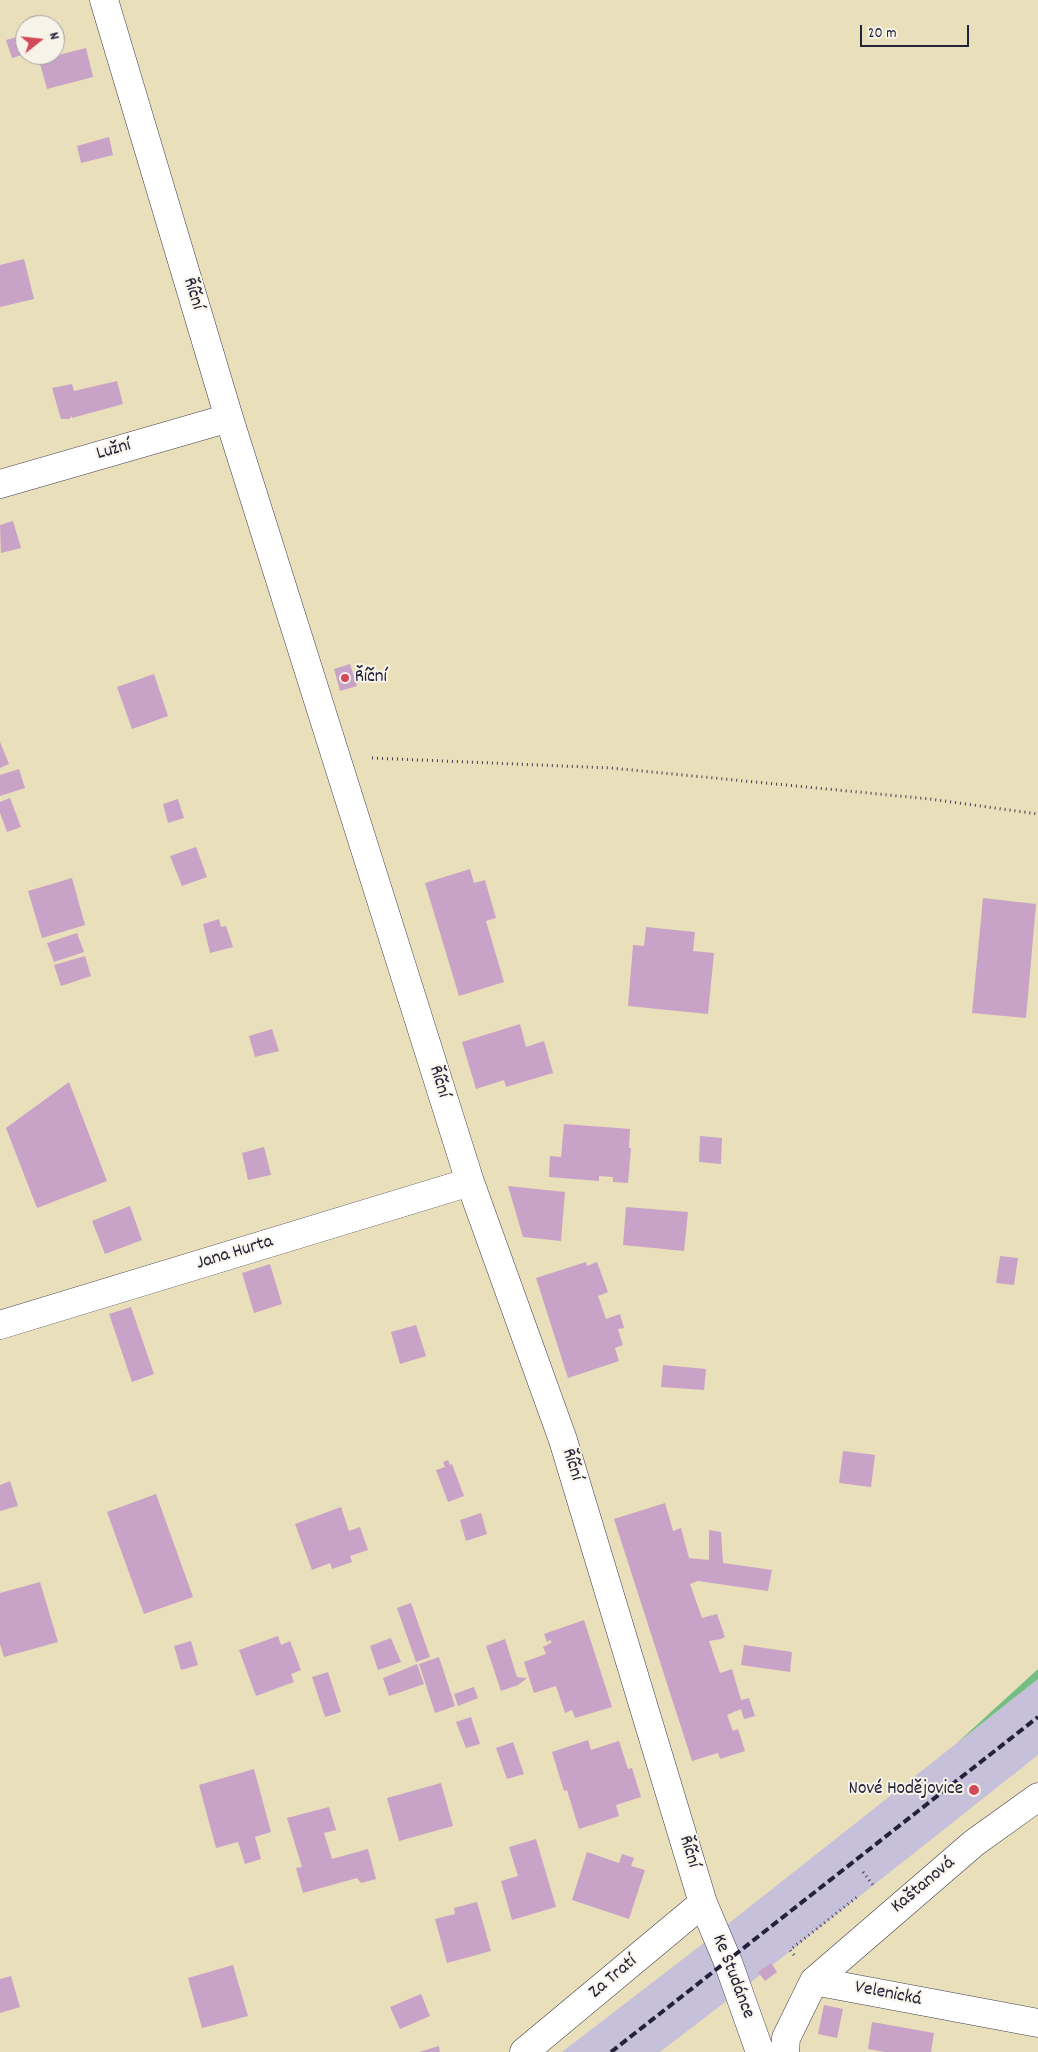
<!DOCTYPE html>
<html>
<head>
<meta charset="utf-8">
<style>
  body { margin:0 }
  #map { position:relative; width:1038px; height:2052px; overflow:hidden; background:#e9dfbb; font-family:Dekko,sans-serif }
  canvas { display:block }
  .north { position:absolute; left:15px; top:15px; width:50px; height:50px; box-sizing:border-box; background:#f7f3e8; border:1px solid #a29fa3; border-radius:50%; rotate:74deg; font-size:14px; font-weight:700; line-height:20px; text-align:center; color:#22223b }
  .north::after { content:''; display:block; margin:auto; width:18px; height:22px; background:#d1495b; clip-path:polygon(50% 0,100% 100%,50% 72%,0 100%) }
  .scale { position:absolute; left:860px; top:25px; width:109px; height:22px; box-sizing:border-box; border:2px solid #22223b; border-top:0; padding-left:6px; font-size:15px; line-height:18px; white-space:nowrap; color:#22223b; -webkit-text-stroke:4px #f7f3e8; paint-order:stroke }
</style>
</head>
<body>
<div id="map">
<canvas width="1038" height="2052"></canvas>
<div class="north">N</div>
<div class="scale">20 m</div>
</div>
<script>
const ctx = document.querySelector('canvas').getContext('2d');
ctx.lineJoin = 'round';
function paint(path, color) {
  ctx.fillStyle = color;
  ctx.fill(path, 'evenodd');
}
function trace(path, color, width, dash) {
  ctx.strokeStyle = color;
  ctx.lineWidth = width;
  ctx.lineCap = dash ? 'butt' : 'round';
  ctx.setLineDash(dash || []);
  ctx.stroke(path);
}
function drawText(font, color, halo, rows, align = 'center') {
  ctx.font = font + ' Dekko,sans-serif';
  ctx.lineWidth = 4;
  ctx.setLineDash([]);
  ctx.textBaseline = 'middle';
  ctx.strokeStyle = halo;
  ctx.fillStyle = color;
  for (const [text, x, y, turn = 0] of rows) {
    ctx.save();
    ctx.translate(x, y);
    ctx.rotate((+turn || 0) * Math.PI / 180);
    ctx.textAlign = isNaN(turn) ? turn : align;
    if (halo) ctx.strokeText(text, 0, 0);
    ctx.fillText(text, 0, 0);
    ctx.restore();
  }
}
paint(new Path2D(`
  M1038 1679V1755L746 1986 660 2052H562L709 1939Z`), '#c6c0da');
paint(new Path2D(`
  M1038 1669V1679L957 1743Z`), '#74be85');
paint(new Path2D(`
  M25 35V54L12 58 6 40Z
  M86 48 93 77 47 89 39 60Z
  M109 137 113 155 81 163 77 146Z
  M24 259 34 299 0 307V265Z
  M117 381 123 404 72 418V416L69 419H61L52 388 72 384 74 391Z
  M13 521 21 548 1 553 0 525Z
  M350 664 357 686 340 691 334 669Z
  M154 674 168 716 132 729 117 687Z
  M0 742 9 764 0 768Z
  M19 769 25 788 0 796V775Z
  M10 798 21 827 7 832 0 813V802Z
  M178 799 184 818 168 823 163 804Z
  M196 847 207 877 182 886 170 856Z
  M470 869 474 883 485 880 496 918 486 921 504 982 459 996 425 883Z
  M72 878 85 925 42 938 28 891Z
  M983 898 1036 904 1026 1018 972 1013Z
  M219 919 221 927 226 926 233 947 210 953 203 924Z
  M646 927 695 932 693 951 714 953 708 1014 628 1006 633 945 644 946Z
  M77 933 84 952 54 962 47 943Z
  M85 956 91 976 61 986 54 965Z
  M520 1024 526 1047 544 1041 553 1073 506 1087 504 1080 476 1089 462 1042Z
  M272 1029 279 1051 255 1057 249 1036Z
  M69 1082 107 1181 37 1208 6 1128Z
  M564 1124 630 1129 629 1148H631L628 1183 613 1182V1177L599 1176V1181L549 1177 550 1156 561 1157Z
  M700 1136 722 1138 721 1164 699 1162Z
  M264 1147 271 1175 248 1180 242 1153Z
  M508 1186 565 1192 561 1241 523 1237Z
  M130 1206 142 1240 105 1254 92 1221Z
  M626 1207 688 1212 684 1251 623 1245Z
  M1000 1256 1018 1258 1014 1285 996 1283Z
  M586 1262 587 1266 597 1262 608 1292 598 1296 606 1319 620 1314 624 1328 618 1329 623 1345 615 1348 619 1361 568 1378 536 1278Z
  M270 1264 282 1304 254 1313 242 1273Z
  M131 1307 154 1374 132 1382 109 1314Z
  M416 1325 426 1356 400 1364 391 1332Z
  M663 1365 706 1369 704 1390 661 1387Z
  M843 1451 875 1455 871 1487 839 1483Z
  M448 1460 450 1465 452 1464 464 1496 448 1502 436 1470 445 1467 443 1462Z
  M10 1481 18 1506 0 1511V1485Z
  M156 1494 193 1597 144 1614 107 1512Z
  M665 1503 673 1531 681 1528 689 1558 709 1560V1530L721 1532 723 1563 772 1570 768 1591 698 1581 690 1584 702 1618 717 1614 725 1637 721 1639 709 1641 720 1673 732 1669 741 1700 749 1698 755 1716 744 1719 741 1709 727 1715 733 1731 738 1729 745 1751 720 1759 718 1753 692 1761 614 1519Z
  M341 1507 349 1531 360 1527 368 1550 350 1556 352 1562 332 1569 330 1563 312 1570 295 1524Z
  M481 1513 487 1534 466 1541 460 1520Z
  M40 1582 58 1642 4 1657 0 1644V1593Z
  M411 1603 430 1657 416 1662 397 1608Z
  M584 1620 612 1707 575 1718 572 1710 565 1713 556 1686 534 1693 524 1662 546 1654 543 1647 551 1643V1640L547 1642 544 1634Z
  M278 1636 281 1645 290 1641 301 1670 291 1674 294 1682 256 1696 239 1650Z
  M391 1638 401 1662 378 1670 370 1646Z
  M505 1639 517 1677 527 1678 518 1685 501 1691 486 1646Z
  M191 1641 198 1665 181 1670 174 1646Z
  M744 1645 792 1652 790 1672 741 1665Z
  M439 1657 455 1706 435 1713 419 1664Z
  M417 1664 424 1684 389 1696 383 1678Z
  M328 1672 341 1712 325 1717 312 1677Z
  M474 1687 478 1698 458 1706 454 1694Z
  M471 1717 480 1744 466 1748 456 1722Z
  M588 1740 591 1750 619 1741 628 1769 632 1768 641 1797 616 1805 619 1816 579 1829 567 1790 564 1791 552 1752Z
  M513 1742 524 1774 507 1779 496 1748Z
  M254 1769 271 1832 255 1837 261 1859 245 1864 238 1842 216 1848 199 1785Z
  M441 1783 453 1826 399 1841 387 1798Z
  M329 1807 336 1830 324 1833 332 1859 368 1849 376 1879 361 1883 357 1878 303 1893 296 1868 302 1867 287 1818Z
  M536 1839 556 1907 512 1920 501 1881 518 1876 509 1847Z
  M587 1852 619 1863 622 1854 634 1858 631 1866 645 1870 629 1919 572 1900Z
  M477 1902 491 1951 447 1963 435 1919 455 1914 454 1908Z
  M771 1963 777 1972 765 1981 758 1972Z
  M233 1965 248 2016 202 2028 188 1978Z
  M11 1976 20 2007 0 2013V1979Z
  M421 1994 430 2016 400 2029 390 2007Z
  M824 2005 843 2009 837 2038 818 2034Z
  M872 2022 934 2033 931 2052H885L868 2049Z
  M439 2046 440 2052H419Z`), '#c9a2c8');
const minor = new Path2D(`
  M104 0 229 418 470 1182 563 1440 703 1903 728 1962 760 2052
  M0 484 229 418
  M0 1325 470 1182
  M814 1981 1038 2023
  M524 2052 703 1903
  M785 2052 786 2038 814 1981 974 1843 1038 1797`);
trace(minor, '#403e4e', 29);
trace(new Path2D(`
  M372 758 611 768 930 799 1038 814
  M863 1872 873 1885 870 1887
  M794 1955 790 1950 857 1897`), '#403e4e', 3, [1, 4]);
trace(minor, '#fff', 28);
trace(new Path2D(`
  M611 2052 1038 1717`), '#22223b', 4, [8, 4]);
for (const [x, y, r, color] of [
  [345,678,5,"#d1495b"],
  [974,1790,6,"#d1495b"]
]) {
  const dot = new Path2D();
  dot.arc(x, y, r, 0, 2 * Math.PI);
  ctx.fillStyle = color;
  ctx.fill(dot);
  trace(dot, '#f7f3e8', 2);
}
drawText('19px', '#22223b', '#f7f3e8', [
  ["Říční",192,294,73],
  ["Lužní",114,451,-16],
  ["Říční",438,1082,73],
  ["Jana Hurta",235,1254,-17],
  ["Říční",571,1465,73],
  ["Říční",688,1852,73],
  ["Kaštanová",924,1886,-40],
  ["Ke Studánce",732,1977,69],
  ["Za Tratí",614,1978,-40],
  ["Velenická",888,1995,11]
]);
drawText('19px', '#22223b', '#f7f3e8', [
  ["Říční",355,678],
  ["Nové Hodějovice",963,1790,"right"]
], 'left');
</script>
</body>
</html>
